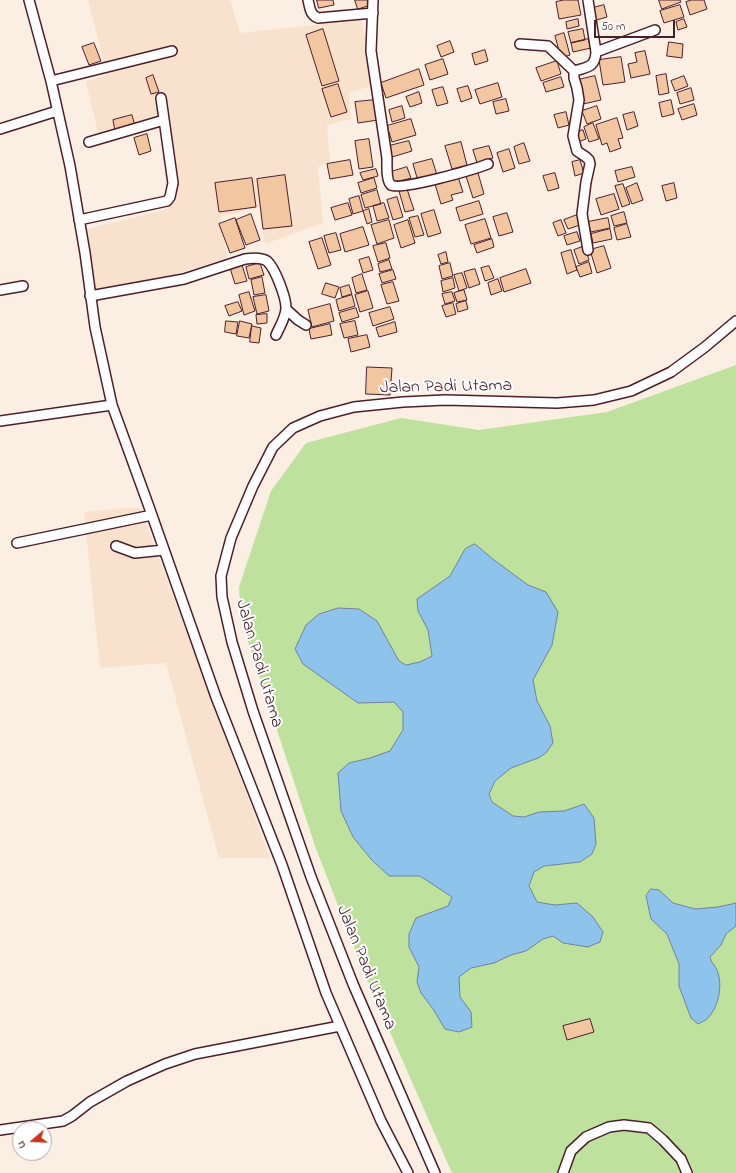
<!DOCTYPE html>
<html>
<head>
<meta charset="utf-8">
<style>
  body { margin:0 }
  #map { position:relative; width:736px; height:1173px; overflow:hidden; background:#fbeee2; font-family:"Indie Flower",sans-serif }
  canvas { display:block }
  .north { position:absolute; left:12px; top:1121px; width:40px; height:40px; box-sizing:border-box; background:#fff; border:1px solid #b7a5aa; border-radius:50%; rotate:251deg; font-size:11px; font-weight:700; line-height:16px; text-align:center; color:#4a1f2b }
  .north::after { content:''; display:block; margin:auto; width:14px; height:18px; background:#c8321e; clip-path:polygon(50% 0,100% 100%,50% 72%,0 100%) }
  .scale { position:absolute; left:594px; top:20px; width:81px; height:18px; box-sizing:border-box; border:2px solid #4a1f2b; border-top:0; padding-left:5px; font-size:12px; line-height:14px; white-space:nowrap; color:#4a1f2b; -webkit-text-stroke:3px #fff; paint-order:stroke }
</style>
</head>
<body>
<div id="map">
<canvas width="736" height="1173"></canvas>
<div class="north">U</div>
<div class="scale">50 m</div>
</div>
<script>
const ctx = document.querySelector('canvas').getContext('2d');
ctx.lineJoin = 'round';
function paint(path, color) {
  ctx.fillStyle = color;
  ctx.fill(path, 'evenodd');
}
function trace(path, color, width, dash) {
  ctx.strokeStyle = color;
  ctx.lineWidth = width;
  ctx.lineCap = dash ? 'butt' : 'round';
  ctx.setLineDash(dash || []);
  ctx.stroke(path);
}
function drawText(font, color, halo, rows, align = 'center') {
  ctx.font = font + ' "Indie Flower",sans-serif';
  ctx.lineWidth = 4;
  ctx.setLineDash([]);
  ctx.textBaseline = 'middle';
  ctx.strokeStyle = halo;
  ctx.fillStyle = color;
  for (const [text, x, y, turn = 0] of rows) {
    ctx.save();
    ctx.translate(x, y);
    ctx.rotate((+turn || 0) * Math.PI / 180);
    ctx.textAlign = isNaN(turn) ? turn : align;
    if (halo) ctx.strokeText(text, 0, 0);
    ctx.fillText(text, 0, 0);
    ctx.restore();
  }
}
paint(new Path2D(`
  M88 0H230L240 33 361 20 377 84 349 93 351 119 327 125 330 161 318 167 323 223 265 244 259 207 220 217 227 258 93 299 83 230 168 209 160 123 100 141 86 82 107 75Z
  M140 507 270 858H219L166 663 100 668 84 512Z`), '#f8e2ce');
paint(new Path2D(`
  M736 365V1173H452L364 973 315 846 241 620 239 587 271 491 306 443 401 418 479 430 607 412Z`), '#bee29d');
const water = new Path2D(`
  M475 544 494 560 528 585 546 592 558 612 552 645 533 680 537 701 550 726 553 743 546 753 538 758 511 768 495 781 489 794 492 802 513 816 524 817 539 812 564 811 584 804 594 818 596 844 592 854 580 862 544 866 534 872 529 886 537 902 555 905 577 903 593 917 603 932 600 942 588 947 563 943 553 936 543 939 526 951 511 955 494 963 471 968 459 977 460 997 471 1012 472 1027 459 1032 445 1029 433 1009 421 993 417 982 419 967 409 947V934L416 918 448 906 452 897 420 876H389L371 859 353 837 341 811 338 773 349 763 370 758 390 751 403 730V712L394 702 358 703 303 664 295 649 306 625 319 614 338 608 359 609 377 621 399 661 406 665 420 662 432 656 428 630 418 611 417 599 450 576 465 549Z
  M651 889 659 890 673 903 695 909 718 907 736 903V926L726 934 721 945 710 957C711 963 715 965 717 970 723 985 719 1006 708 1018 706 1021 701 1022 698 1024L691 1018 679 986V964L667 934 651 919 646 896Z`);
paint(water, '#8ec3eb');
trace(water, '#73819e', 1);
const building = new Path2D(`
  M317 0H333L334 5 319 8Z
  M355 0H370L371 5 358 9Z
  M564 0H578L581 15 559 19 556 2Z
  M659 0H680L681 2 662 9Z
  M692 0H704L707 9 690 15 686 2Z
  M604 5 607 17 593 21 589 9Z
  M680 5 684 17 664 23 660 11Z
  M578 19 579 26 567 29 566 22Z
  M684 19 687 27 678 30 676 22Z
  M323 29 339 81 322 86 306 35Z
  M583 29 585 40 571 43 568 32Z
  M564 33 570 55 561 58 555 36Z
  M588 39 591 48 573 52 571 43Z
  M450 41 454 52 441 57 437 46Z
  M669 42 683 44 682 58 667 56Z
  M94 43 101 61 89 65 82 47Z
  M485 50 488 61 475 65 472 54Z
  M645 51 650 74 631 78 628 64 637 62 635 53Z
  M621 57 625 82 603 85 599 60Z
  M443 59 448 74 430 80 425 65Z
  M557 61 561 74 541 81 536 68Z
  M419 69 424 85 386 98 381 83Z
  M666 74 669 93 659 95 656 76Z
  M153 75 159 92 151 94 146 78Z
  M595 76 601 100 583 104 578 80Z
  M684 76 688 86 675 91 671 81Z
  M561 77 564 87 546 92 543 83Z
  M498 83 502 97 480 104 475 90Z
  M338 84 347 112 331 117 322 89Z
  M468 86 472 98 461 102 457 89Z
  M443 87 448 103 437 106 432 90Z
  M691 88 694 100 680 104 677 93Z
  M419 92 422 103 410 107 406 97Z
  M506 99 509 111 496 114 493 102Z
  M375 100 378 120 358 123 355 102Z
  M671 100 674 114 662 117 659 103Z
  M694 104 697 115 682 120 678 109Z
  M402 106 405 118 392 122 389 110Z
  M597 106 601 119 587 124 582 111Z
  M566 112 569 125 558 128 554 115Z
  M634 112 638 126 627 130 623 115Z
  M132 115 135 126 115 131 113 120Z
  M617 118 623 138 618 139 621 148 610 152 607 143 602 145 596 125Z
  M411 119 416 135 392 142 387 126Z
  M593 123 599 139 589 142 584 127Z
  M583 130 586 139 578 142 575 133Z
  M147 134 151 151 139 155 134 138Z
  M369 139 373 167 359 169 355 141Z
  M409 141 412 151 392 157 389 146Z
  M461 142 467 165 452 169 445 146Z
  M524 143 530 161 519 164 514 147Z
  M489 146 493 158 477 163 473 150Z
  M509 149 515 168 503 172 497 153Z
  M432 159 437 175 418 181 413 164Z
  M350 160 353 175 330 179 327 164Z
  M580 160 584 173 575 176 572 162Z
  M407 167 411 178 394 183 391 172Z
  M632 167 635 177 618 182 615 171Z
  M376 169 378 176 363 180 360 173Z
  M478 173 484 194 473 198 466 176Z
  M555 173 559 188 548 191 543 176Z
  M285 175 292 226 263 229 257 179Z
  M458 177 463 192 451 195 453 200 441 204 435 184Z
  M252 178 256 207 219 212 215 183Z
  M374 178 377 188 361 193 358 183Z
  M637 183 643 200 632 204 626 188Z
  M674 183 677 198 666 201 662 186Z
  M623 184 630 204 622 207 615 186Z
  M407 189 414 210 405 212 399 191Z
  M377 190 381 204 365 208 361 195Z
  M614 194 619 209 601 215 596 199Z
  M359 196 363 211 353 214 349 199Z
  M397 197 403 217 393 220 387 200Z
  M479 201 483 214 460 221 456 208Z
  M348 203 352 215 335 220 331 208Z
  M384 203 389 218 377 221 373 206Z
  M369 209 372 222 367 224 363 211Z
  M434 210 441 233 428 237 421 214Z
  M624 212 627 223 614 226 611 216Z
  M507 213 513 232 499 236 493 217Z
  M251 214 260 240 246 245 236 220Z
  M577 215 580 225 568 229 564 220Z
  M418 216 424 235 415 237 409 218Z
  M235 218 245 248 230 253 219 224Z
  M608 218 610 228 591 232 588 222Z
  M485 219 491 238 471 244 465 225Z
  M389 220 394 238 377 244 371 225Z
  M408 220 415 243 401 248 394 225Z
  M561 220 566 233 558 236 553 223Z
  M627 224 631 237 617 240 614 228Z
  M363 227 369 245 345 252 340 234Z
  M610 229 612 239 593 243 591 234Z
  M577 232 580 241 567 245 564 236Z
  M336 233 341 250 329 253 324 236Z
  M322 238 331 265 318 269 309 242Z
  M492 239 494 247 477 253 474 245Z
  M386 243 390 258 378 262 373 246Z
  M585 246 589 260 579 264 574 250Z
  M604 246 611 268 597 273 590 250Z
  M571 250 577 270 567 274 561 253Z
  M446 252 448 262 441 264 438 255Z
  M369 257 373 270 363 273 359 260Z
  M389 260 392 269 380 272 378 264Z
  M589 262 592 273 580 277 576 267Z
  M260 263 264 275 249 279 246 267Z
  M450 263 453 276 442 279 439 266Z
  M242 265 247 281 235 284 230 268Z
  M489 266 494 278 485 281 481 268Z
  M475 269 480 284 469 288 464 272Z
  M526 269 531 283 504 292 500 278Z
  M393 270 396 279 382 283 379 274Z
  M462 273 467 288 459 291 454 275Z
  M362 274 367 290 356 293 352 278Z
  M262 277 265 293 254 295 251 280Z
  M453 278 455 288 443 292 441 281Z
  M498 279 502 291 491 295 488 283Z
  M393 282 399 301 387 304 381 285Z
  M326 283 339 287 335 298 322 294Z
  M349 285 352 294 342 297 340 288Z
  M464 290 467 300 457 302 454 293Z
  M368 291 373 308 360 312 355 295Z
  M249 292 255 311 244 315 239 295Z
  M452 292 455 301 445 304 442 294Z
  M266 295 269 311 257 314 253 297Z
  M352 295 355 306 339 311 336 300Z
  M466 301 468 309 458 312 456 304Z
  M238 302 242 311 229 316 225 306Z
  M453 303 456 314 446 317 442 306Z
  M330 304 334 321 312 327 308 310Z
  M390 307 394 319 373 326 369 313Z
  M356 308 359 317 342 322 339 313Z
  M267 314V323L257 324 256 315Z
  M226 321 238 322 236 334 225 332Z
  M240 321 252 324 249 338 237 336Z
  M355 321 358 335 344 338 340 324Z
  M395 322 397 332 379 337 376 328Z
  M330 324 332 335 311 339 309 329Z
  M252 326 261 328 259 343 250 342Z
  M367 335 370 347 351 352 348 339Z
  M367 367 392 368 390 395 366 394Z
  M590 1019 594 1032 567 1040 563 1026Z`);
paint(building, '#f1c6a0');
trace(building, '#4a1f2b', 1);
const minor = new Path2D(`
  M29 0 51 81 70 166 85 253 95 327 112 405 148 504 216 697 282 865 326 993 381 1121 408 1173
  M308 0C310 8 310 15 318 18L373 13
  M373 0 371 51 387 158C387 164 386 181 391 185 400 191 475 169 488 164
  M588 0 596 52C595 68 587 67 574 71V78L577 88 579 100 573 136 577 151 586 157 589 160 590 164 586 182 582 214 588 250
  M520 44 548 46 574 71
  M596 52 655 30
  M51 81 172 51
  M0 129 57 111
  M89 142 164 120
  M79 220 167 201 170 197 173 183 161 98
  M0 290 23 286
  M90 296 184 279 245 259C252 258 261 257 267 261 275 268 286 297 286 308 286 317 280 326 276 335
  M286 309 298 320 306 325
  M0 421 112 405
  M17 543 152 515
  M116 546 135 553 164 550
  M0 1130 63 1121 72 1116 90 1102 127 1081 165 1064 195 1054 340 1026
  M435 1173 353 984 311 877 253 711 232 642 222 597 221 576 231 538 253 486 273 447 293 428 320 416 354 407 403 402 445 400 557 403 594 400 631 391 671 372 705 347 736 321
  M563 1173 571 1151 586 1137 609 1127 624 1125 649 1128 663 1140 681 1159 687 1173`);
trace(minor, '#4a1f2b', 12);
trace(minor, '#fff', 9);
drawText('18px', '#4a1f2b', '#fff', [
  ["Jalan Padi Utama",446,388,-1],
  ["Jalan Padi Utama",258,664,74],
  ["Jalan Padi Utama",365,968,68]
]);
</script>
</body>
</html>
